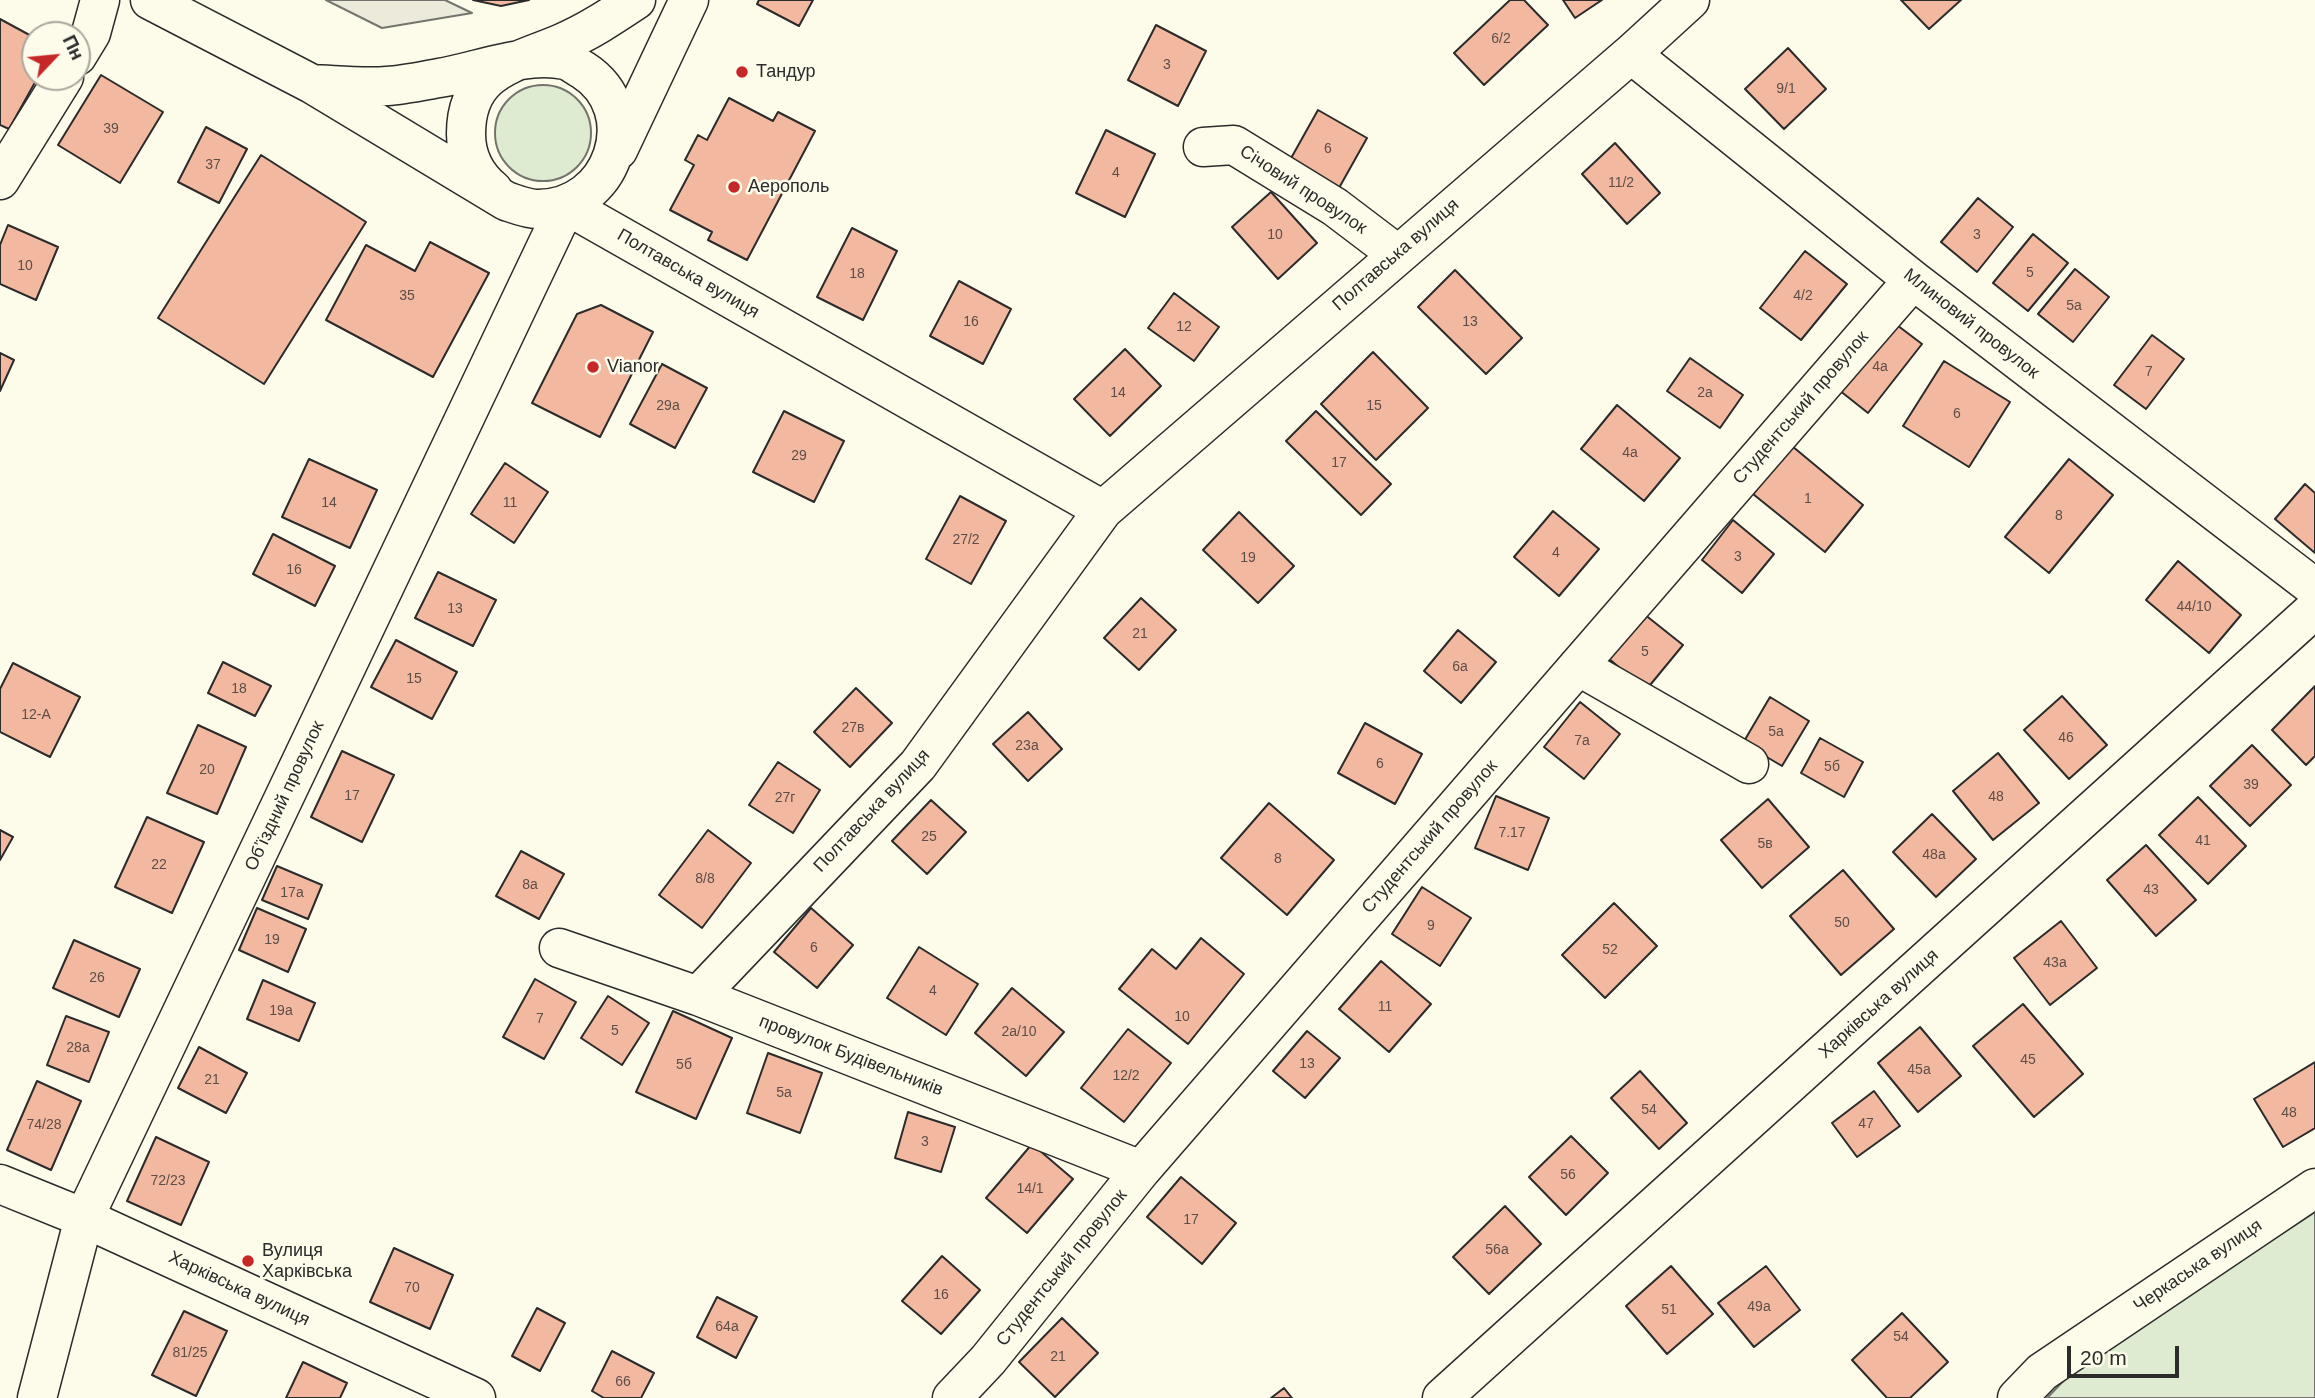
<!DOCTYPE html>
<html>
<head>
<meta charset="utf-8">
<style>
  body { margin:0 }
  #map { position:relative; width:2315px; height:1398px; overflow:hidden; background:#fdfbea; font-family:Helvetica,sans-serif }
  canvas { display:block }
  .north { position:absolute; left:21px; top:21px; width:70px; height:70px; box-sizing:border-box; background:#fdfbea; border:2px solid #a9a89e; border-radius:50%; rotate:64deg; font-size:19px; font-weight:700; line-height:28px; text-align:center; color:#2b2b2b }
  .north::after { content:''; display:block; margin:auto; width:24px; height:32px; background:#c62828; clip-path:polygon(50% 0,100% 100%,50% 72%,0 100%) }
  .scale { position:absolute; left:2067px; top:1346px; width:112px; height:32px; box-sizing:border-box; border:4px solid #2b2b2b; border-top:0; padding-left:9px; font-size:21px; line-height:24px; white-space:nowrap; color:#2b2b2b; -webkit-text-stroke:5px #fdfbea; paint-order:stroke }
</style>
</head>
<body>
<div id="map">
<canvas width="2315" height="1398"></canvas>
<div class="north">Пн</div>
<div class="scale">20 m</div>
</div>
<script>
const ctx = document.querySelector('canvas').getContext('2d');
ctx.lineJoin = 'round';
function paint(path, color) {
  ctx.fillStyle = color;
  ctx.fill(path, 'evenodd');
}
function trace(path, color, width, dash) {
  ctx.strokeStyle = color;
  ctx.lineWidth = width;
  ctx.lineCap = dash ? 'butt' : 'round';
  ctx.setLineDash(dash || []);
  ctx.stroke(path);
}
function drawText(font, color, halo, rows, align = 'center') {
  ctx.font = font + ' Helvetica,sans-serif';
  ctx.lineWidth = 5;
  ctx.setLineDash([]);
  ctx.textBaseline = 'middle';
  ctx.strokeStyle = halo;
  ctx.fillStyle = color;
  for (const [text, x, y, turn = 0] of rows) {
    ctx.save();
    ctx.translate(x, y);
    ctx.rotate((+turn || 0) * Math.PI / 180);
    ctx.textAlign = isNaN(turn) ? turn : align;
    if (halo) ctx.strokeText(text, 0, 0);
    ctx.fillText(text, 0, 0);
    ctx.restore();
  }
}
const green = new Path2D(`
  M495 133a48 48 0 1 1 96 0a48 48 0 1 1-96 0Z
  M2315 1212V1398H2047L2077 1367Z`);
paint(green, '#deebd1');
trace(green, '#74746e', 2);
const parking = new Path2D(`
  M326 0H445L472 13 382 28Z`);
paint(parking, '#eceadb');
trace(parking, '#74746e', 2);
const building = new Path2D(`
  M473 0H529L501 6Z
  M759 0H813L799 26 757 4Z
  M1510 0H1524L1548 25 1484 85 1454 53Z
  M1563 0H1602L1575 18Z
  M1901 0H1961L1929 29Z
  M0 19 35 38V77H38L9 129 0 125Z
  M1156 25 1206 51 1178 106 1128 80Z
  M1788 48 1826 89 1784 129 1745 89Z
  M101 75 163 112 120 183 58 145Z
  M729 98 773 121 778 112 815 131 747 260 708 240 712 232 670 210 694 165 685 160 698 135 707 140Z
  M1318 110 1367 138 1339 188 1290 160Z
  M206 127 247 149 219 203 178 182Z
  M1106 130 1155 154 1125 217 1076 193Z
  M1615 143 1660 193 1627 224 1582 174Z
  M261 155 366 222 264 384 158 318Z
  M1271 192 1317 243 1278 279 1232 227Z
  M1978 198 2013 227 1977 272 1941 242Z
  M8 225 58 247 36 300 0 284V245Z
  M852 228 897 251 863 320 817 297Z
  M2033 234 2068 263 2028 311 1993 283Z
  M430 242 489 273 433 377 326 320 366 245 415 271Z
  M1805 251 1847 284 1801 340 1760 308Z
  M2075 269 2109 297 2073 342 2038 314Z
  M1455 270 1522 338 1486 374 1418 307Z
  M959 281 1011 309 983 364 930 336Z
  M1174 293 1219 327 1194 361 1148 328Z
  M601 305 653 332 600 437 532 403 577 314Z
  M1893 322 1922 344 1868 413 1839 390Z
  M2152 335 2184 359 2146 409 2114 385Z
  M1125 349 1161 386 1110 436 1074 399Z
  M1373 352 1428 408 1376 460 1321 404Z
  M0 353 14 360 0 391Z
  M1690 358 1743 395 1720 428 1667 391Z
  M1944 361 2010 402 1969 467 1903 426Z
  M662 364 707 388 675 448 630 424Z
  M1617 405 1680 458 1644 501 1581 449Z
  M784 411 844 441 814 502 753 472Z
  M1316 411 1391 484 1361 515 1286 441Z
  M1792 446 1863 505 1825 552 1753 494Z
  M309 459 377 490 350 548 282 517Z
  M2069 459 2113 495 2049 573 2005 537Z
  M505 463 548 492 514 543 471 514Z
  M2305 484 2315 493V553L2275 519Z
  M960 496 1006 521 971 584 926 559Z
  M1553 511 1599 549 1559 596 1514 557Z
  M1239 512 1294 566 1258 603 1203 550Z
  M1733 520 1774 554 1742 593 1702 560Z
  M273 534 335 566 315 606 253 574Z
  M2178 561 2241 615 2209 653 2146 600Z
  M438 572 496 600 473 646 415 618Z
  M1141 598 1176 630 1139 670 1104 638Z
  M1644 614 1683 645 1646 690 1608 658Z
  M1458 630 1496 662 1461 703 1424 671Z
  M396 640 457 672 432 719 371 687Z
  M223 662 271 686 255 716 208 693Z
  M13 663 80 697 50 757 0 732V689Z
  M2315 686V756L2306 765 2272 730Z
  M856 688 892 723 850 767 814 732Z
  M2062 696 2107 745 2069 779 2024 730Z
  M1770 697 1809 721 1782 766 1743 743Z
  M1580 702 1620 734 1584 779 1544 747Z
  M1028 712 1062 749 1028 781 993 744Z
  M1365 723 1422 754 1395 804 1338 773Z
  M198 725 246 747 217 814 167 793Z
  M1820 738 1863 762 1844 797 1801 773Z
  M2252 745 2291 785 2250 826 2210 786Z
  M342 751 394 775 362 842 311 817Z
  M1998 753 2039 803 1993 840 1953 791Z
  M778 762 820 790 793 833 749 805Z
  M1496 796 1549 818 1528 870 1475 848Z
  M2198 797 2246 846 2208 884 2159 835Z
  M1768 799 1809 847 1762 888 1721 840Z
  M931 800 966 832 927 874 892 841Z
  M1269 803 1334 860 1287 915 1221 858Z
  M1932 814 1976 859 1936 897 1893 852Z
  M147 817 204 842 172 913 115 887Z
  M0 830 13 837 0 860Z
  M708 830 751 863 702 928 659 895Z
  M2146 845 2196 900 2156 936 2107 880Z
  M521 851 564 874 539 919 496 896Z
  M277 866 322 885 308 919 262 900Z
  M1843 870 1894 929 1841 975 1790 916Z
  M1422 887 1471 918 1440 966 1392 934Z
  M1614 903 1657 946 1605 998 1562 955Z
  M257 908 306 929 288 972 239 950Z
  M811 908 853 945 817 988 774 952Z
  M2061 921 2097 968 2050 1005 2014 958Z
  M1201 938 1244 974 1188 1044 1119 989 1152 949 1176 969Z
  M74 940 140 969 119 1017 53 988Z
  M919 947 978 984 946 1035 887 998Z
  M1381 961 1431 1004 1389 1052 1339 1009Z
  M535 979 576 1002 544 1059 503 1037Z
  M263 980 315 1003 299 1041 247 1019Z
  M1012 988 1064 1032 1026 1076 975 1033Z
  M608 996 649 1023 622 1065 581 1038Z
  M2023 1004 2083 1074 2034 1117 1973 1046Z
  M673 1011 732 1038 696 1119 636 1092Z
  M66 1016 109 1032 89 1082 47 1065Z
  M1920 1027 1961 1076 1918 1112 1878 1063Z
  M1128 1029 1171 1063 1124 1122 1081 1088Z
  M1307 1031 1340 1058 1305 1098 1273 1071Z
  M199 1047 247 1073 226 1113 178 1088Z
  M768 1053 822 1073 800 1133 747 1113Z
  M2315 1062V1128L2283 1147 2254 1099Z
  M1640 1071 1687 1123 1659 1149 1611 1098Z
  M37 1081 81 1101 51 1170 7 1150Z
  M1874 1091 1900 1126 1857 1157 1832 1123Z
  M908 1112 955 1127 941 1172 895 1158Z
  M1571 1136 1608 1173 1566 1215 1529 1177Z
  M156 1137 209 1162 181 1225 127 1201Z
  M1032 1144 1073 1179 1027 1233 986 1198Z
  M1181 1177 1236 1223 1202 1264 1147 1217Z
  M1505 1206 1541 1244 1489 1294 1453 1257Z
  M394 1248 453 1275 430 1329 370 1302Z
  M942 1256 980 1290 941 1334 902 1301Z
  M1671 1266 1713 1314 1667 1354 1626 1306Z
  M1766 1266 1800 1310 1754 1347 1718 1303Z
  M717 1297 757 1317 736 1358 697 1337Z
  M537 1308 565 1323 540 1371 512 1356Z
  M184 1311 227 1331 196 1396 152 1375Z
  M1902 1313 1948 1362 1910 1398H1887L1852 1360Z
  M1062 1318 1098 1353 1055 1397 1019 1362Z
  M612 1351 654 1373 641 1398H604L592 1391Z
  M303 1362 347 1383 340 1398H286Z
  M1284 1388 1292 1398H1271Z`);
paint(building, '#f2b8a0');
trace(building, '#2b2b2b', 2);
const minor = new Path2D(`
  M1631 54 1913 280 2315 588
  M77 56 91 33 100 0
  M1203 147 1234 145 1335 207 1397 254
  M0 180 64 77
  M1578 666 1749 764
  M559 948 698 996 1141 1170
  M698 996 918 765 1103 510 1631 54 1690 0
  M0 1184 84 1218 476 1398
  M37 1398 84 1218 566 205 1103 510
  M952 1398 988 1360 1141 1170 1913 280
  M1442 1398 2315 609
  M2017 1398 2042 1372 2315 1188`);
const major = new Path2D(`
  M150 0 312 84 506 201C515 204 527 209 537 209 613 210 647 111 583 70 577 67 572 62 565 60 524 52 480 71 439 78 422 81 404 85 387 86 362 88 337 85 312 84
  M618 150 689 0
  M493 190C476 176 466 156 466 134 466 70 513 64 562 43 588 32 612 16 636 0`);
trace(minor, '#2b2b2b', 41);
trace(major, '#2b2b2b', 41);
trace(minor, '#fdfbea', 38);
trace(major, '#fdfbea', 38);
for (const [x, y, r, color] of [
  [742,72,7,"#c62828"],
  [734,187,7,"#c62828"],
  [593,367,7,"#c62828"],
  [248,1261,7,"#c62828"]
]) {
  const dot = new Path2D();
  dot.arc(x, y, r, 0, 2 * Math.PI);
  ctx.fillStyle = color;
  ctx.fill(dot);
  trace(dot, '#fdfbea', 2.5);
}
drawText('14px', '#5d4e48', null, [
  ["6/2",1501,39],
  ["3",1167,65],
  ["9/1",1786,89],
  ["39",111,129],
  ["6",1328,149],
  ["37",213,165],
  ["4",1116,173],
  ["11/2",1621,183],
  ["10",1275,235],
  ["3",1977,235],
  ["10",25,266],
  ["5",2030,273],
  ["18",857,274],
  ["35",407,296],
  ["4/2",1803,296],
  ["5а",2074,306],
  ["16",971,322],
  ["13",1470,322],
  ["12",1184,327],
  ["4а",1880,367],
  ["7",2149,372],
  ["14",1118,393],
  ["2а",1705,393],
  ["29а",668,406],
  ["15",1374,406],
  ["6",1957,414],
  ["4а",1630,453],
  ["29",799,456],
  ["17",1339,463],
  ["1",1808,499],
  ["14",329,503],
  ["11",510,503],
  ["8",2059,516],
  ["27/2",966,540],
  ["4",1556,553],
  ["3",1738,557],
  ["19",1248,558],
  ["16",294,570],
  ["44/10",2194,607],
  ["13",455,609],
  ["21",1140,634],
  ["5",1645,652],
  ["6а",1460,667],
  ["15",414,679],
  ["18",239,689],
  ["12-А",36,715],
  ["27в",853,728],
  ["5а",1776,732],
  ["46",2066,738],
  ["7а",1582,741],
  ["23а",1027,746],
  ["6",1380,764],
  ["5б",1832,767],
  ["20",207,770],
  ["39",2251,785],
  ["17",352,796],
  ["48",1996,797],
  ["27г",785,798],
  ["7.17",1512,833],
  ["25",929,837],
  ["41",2203,841],
  ["5в",1765,844],
  ["48а",1934,855],
  ["8",1278,859],
  ["22",159,865],
  ["8/8",705,879],
  ["8а",530,885],
  ["43",2151,890],
  ["17а",292,893],
  ["50",1842,923],
  ["9",1431,926],
  ["19",272,940],
  ["6",814,948],
  ["52",1610,950],
  ["43а",2055,963],
  ["26",97,978],
  ["4",933,991],
  ["11",1385,1007],
  ["19а",281,1011],
  ["10",1182,1017],
  ["7",540,1019],
  ["5",615,1031],
  ["2а/10",1019,1032],
  ["28а",78,1048],
  ["45",2028,1060],
  ["13",1307,1064],
  ["5б",684,1065],
  ["45а",1919,1070],
  ["12/2",1126,1076],
  ["21",212,1080],
  ["5а",784,1093],
  ["54",1649,1110],
  ["48",2289,1113],
  ["47",1866,1124],
  ["74/28",44,1125],
  ["3",925,1142],
  ["56",1568,1175],
  ["72/23",168,1181],
  ["14/1",1030,1189],
  ["17",1191,1220],
  ["56а",1497,1250],
  ["70",412,1288],
  ["16",941,1295],
  ["49а",1759,1307],
  ["51",1669,1310],
  ["64а",727,1327],
  ["54",1901,1337],
  ["81/25",190,1353],
  ["21",1058,1357],
  ["66",623,1382]
]);
drawText('18px', '#2b2b2b', '#fdfbea', [
  ["Тандур",756,72],
  ["Аерополь",748,187],
  ["Vianor",607,367],
  ["Вулиця",262,1251],
  ["Харківська",262,1272]
], 'left');
drawText('18px', '#2b2b2b', '#fdfbea', [
  ["Січовий провулок",1303,190,33],
  ["Полтавська вулиця",1396,255,-41],
  ["Полтавська вулиця",688,274,30],
  ["Млиновий провулок",1971,324,38],
  ["Студентський провулок",1801,408,-49],
  ["Обʼїздний провулок",285,796,-65],
  ["Полтавська вулиця",872,811,-47],
  ["Студентський провулок",1430,837,-49],
  ["Харківська вулиця",1879,1004,-42],
  ["провулок Будівельників",851,1056,21],
  ["Черкаська вулиця",2198,1266,-34],
  ["Студентський провулок",1062,1268,-51],
  ["Харківська вулиця",239,1289,25]
]);
</script>
</body>
</html>
